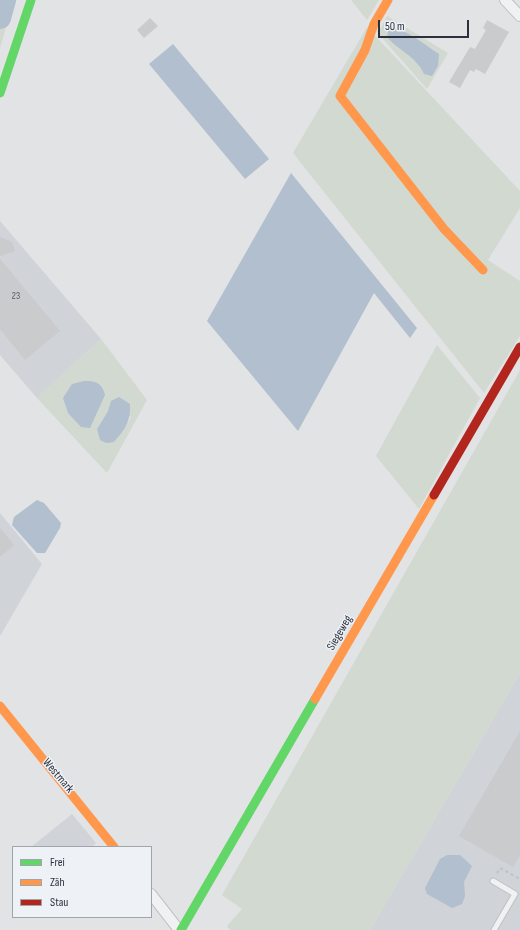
<!DOCTYPE html>
<html>
<head>
<meta charset="utf-8">
<style>
  body { margin:0 }
  #map { position:relative; width:520px; height:930px; overflow:hidden; background:#e1e3e5; font-family:"Sofia Sans Condensed",sans-serif }
  canvas { display:block }
  .legend { position:absolute; left:12px; top:846px; width:140px; height:72px; box-sizing:border-box; background:#eef1f5; border:1px solid #a0a4ab; margin:0; padding:5px 7px; list-style:none; font-size:12px; color:#2a313d }
  .legend li { display:flex; align-items:center; gap:8px; height:20px }
  .legend b { width:20px; border:1px solid #a0a4ab }
  .scale { position:absolute; left:378px; top:20px; width:91px; height:18px; box-sizing:border-box; border:2px solid #2a313d; border-top:0; padding-left:5px; font-size:12px; line-height:14px; white-space:nowrap; color:#2a313d; -webkit-text-stroke:3px #eef1f5; paint-order:stroke }
</style>
</head>
<body>
<div id="map">
<canvas width="520" height="930"></canvas>
<ul class="legend">
<li><b style="height:5px;background:#63d668"></b>Frei</li>
<li><b style="height:5px;background:#ff974d"></b>Zäh</li>
<li><b style="height:5px;background:#b3261e"></b>Stau</li>
</ul>
<div class="scale">50 m</div>
</div>
<script>
const ctx = document.querySelector('canvas').getContext('2d');
ctx.lineJoin = 'round';
function paint(path, color) {
  ctx.fillStyle = color;
  ctx.fill(path, 'evenodd');
}
function trace(path, color, width, dash) {
  ctx.strokeStyle = color;
  ctx.lineWidth = width;
  ctx.lineCap = dash ? 'butt' : 'round';
  ctx.setLineDash(dash || []);
  ctx.stroke(path);
}
function drawText(font, color, halo, rows, align = 'center') {
  ctx.font = font + ' "Sofia Sans Condensed",sans-serif';
  ctx.lineWidth = 3;
  ctx.setLineDash([]);
  ctx.textBaseline = 'middle';
  ctx.strokeStyle = halo;
  ctx.fillStyle = color;
  for (const [text, x, y, turn = 0] of rows) {
    ctx.save();
    ctx.translate(x, y);
    ctx.rotate((+turn || 0) * Math.PI / 180);
    ctx.textAlign = isNaN(turn) ? turn : align;
    if (halo) ctx.strokeText(text, 0, 0);
    ctx.fillText(text, 0, 0);
    ctx.restore();
  }
}
paint(new Path2D(`
  M0 221 101 339 37 398 0 355Z
  M0 513 42 564 0 636Z
  M520 673V930H370Z
  M72 814 96 843 92 847H31Z`), '#d0d3d8');
paint(new Path2D(`
  M0 0H14L0 48Z
  M351 0H379L367 20Z
  M387 16 448 53 427 89 376 31 381 28Z
  M367 27 520 191V208L488 260 520 281V336L484 393 293 153Z
  M101 339 147 400 107 473 37 398ZM108 411 131 417 122 433 114 442 97 429Z
  M437 345 480 398 419 509 376 456Z
  M520 370V673L370 930H230L227 926 242 909 222 895Z`), '#d2d9d1');
paint(new Path2D(`
  M389 28C403 26 427 47 439 54L438 66 432 76 424 74C417 57 398 50 387 37Z
  M173 44 269 159 245 179 149 64Z
  M291 173 417 328 410 338 374 293 298 431 207 321Z
  M84 381C96 381 102 383 105 395L90 428 81 427 68 413 63 398 72 384Z
  M119 397 130 404C131 421 125 430 114 442L106 443 100 440 97 429 108 411 111 401Z
  M37 500 44 503 61 523 60 528 45 553H37L12 525 14 517Z
  M447 855H460L472 866 464 882 465 896 462 904 452 908 427 894 425 888 440 859Z`), '#b1bfce');
trace(new Path2D(`
  M0 18 5 0`), '#b1bfce', 22);
paint(new Path2D(`
  M150 18 158 26 144 38 137 30Z
  M487 20 509 32 485 74 476 69 474 72 470 70 460 88 449 82 470 47 475 49 486 30 483 28Z
  M0 237 12 242 15 251 0 256Z
  M0 259 60 331 25 360 0 329Z
  M0 528 14 545 0 557Z
  M520 731V855L513 867 459 836Z`), '#c9cbcd');
const lane = new Path2D(`
  M493 881 515 894 494 930`);
const street = new Path2D(`
  M505 0 520 16
  M151 894 179 930`);
trace(lane, '#bfc1c3', 7);
trace(street, '#bfc1c3', 12);
trace(new Path2D(`
  M497 873 500 868 520 879`), '#bfc1c4', 2, [3, 3]);
trace(lane, '#f0f1f3', 5);
trace(street, '#f0f1f3', 10);
trace(new Path2D(`
  M0 93 31 0
  M181 930 315 699`), '#63d668', 9);
trace(new Path2D(`
  M388 0 374 24 365 50 340 96 444 229 483 270
  M315 699 434 495
  M0 706 114 847`), '#ff974d', 9);
trace(new Path2D(`
  M434 495 520 347`), '#b3261e', 9);
drawText('10px', '#525862', null, [
  ["23",16,296]
]);
drawText('12px', '#2a313d', '#eef1f5', [
  ["Siegeweg",340,633,-60],
  ["Westmark",58,776,50]
]);
</script>
</body>
</html>
